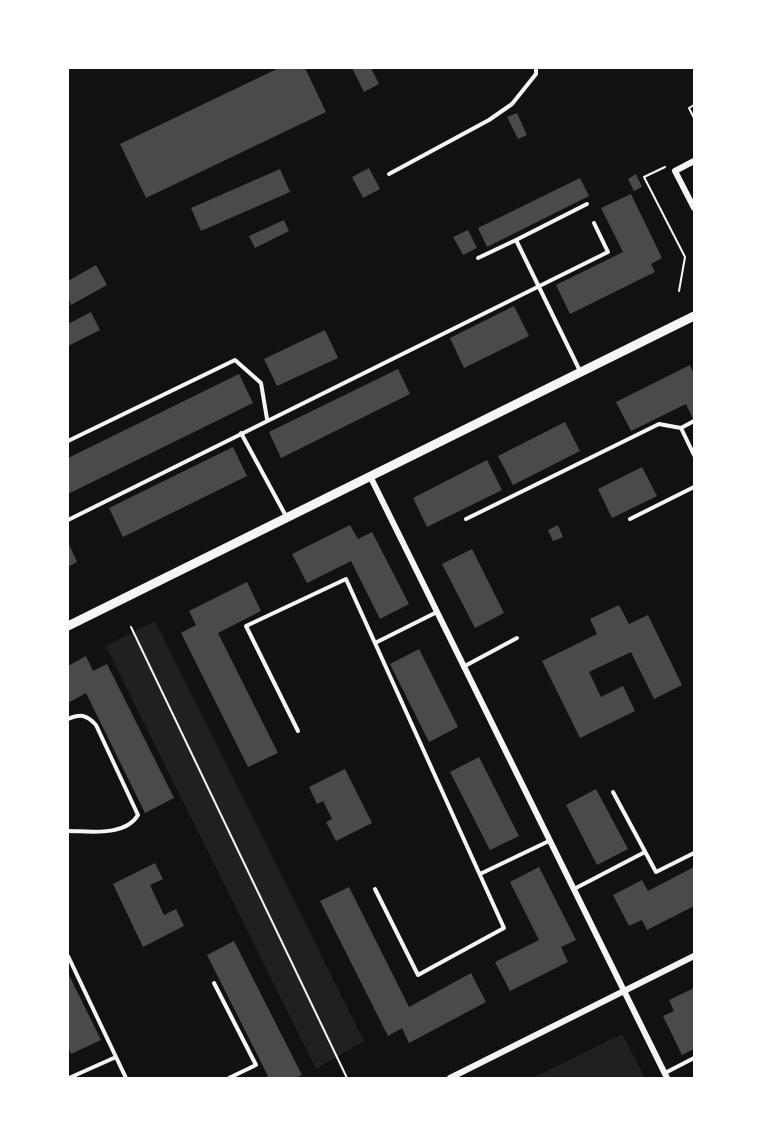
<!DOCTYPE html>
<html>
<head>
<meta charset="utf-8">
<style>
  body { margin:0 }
  #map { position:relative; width:762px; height:1146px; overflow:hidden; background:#111; font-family:"Roboto Condensed",sans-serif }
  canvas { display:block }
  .frame { position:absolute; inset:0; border:69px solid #fff; pointer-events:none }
</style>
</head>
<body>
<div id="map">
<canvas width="762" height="1146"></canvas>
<div class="frame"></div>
</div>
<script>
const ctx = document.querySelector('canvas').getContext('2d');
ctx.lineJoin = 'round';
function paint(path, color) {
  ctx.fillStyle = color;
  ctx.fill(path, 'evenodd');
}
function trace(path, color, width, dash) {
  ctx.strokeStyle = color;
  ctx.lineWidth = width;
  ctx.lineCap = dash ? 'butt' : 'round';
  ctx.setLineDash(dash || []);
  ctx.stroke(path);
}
paint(new Path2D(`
  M155 621 364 1041 316 1069 106 646Z
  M622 1034 645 1078H532Z`), '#202020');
paint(new Path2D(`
  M279 68H305L326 112 146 198 120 144Z
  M352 68H371L379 84 364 92Z
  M517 113 527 135 518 139 507 117Z
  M369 168 380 189 363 198 352 177Z
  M280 169 290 192 201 231 191 208Z
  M636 174 642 187 634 191 628 179Z
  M580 178 589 196 487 247 478 228Z
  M631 194 662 258 651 264 655 272 570 314 556 285 623 252 601 208Z
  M284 220 289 231 255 248 249 236Z
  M468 230 477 248 463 255 453 237Z
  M96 265 107 285 71 305 68 298V281Z
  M514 306 529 336 464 368 450 338Z
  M91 312 100 330 68 346V324Z
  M325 330 338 358 277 386 264 359Z
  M690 365 694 374V421L686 404 631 431 616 402Z
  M398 369 410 394 281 458 269 432Z
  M239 374 253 403 68 494V458Z
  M565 422 580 451 513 485 498 456Z
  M233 447 247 476 123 537 109 508Z
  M487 460 502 490 427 527 413 498Z
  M642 467 657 496 612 518 598 489Z
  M350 525 358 539 372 532 409 604 380 619 351 561 307 583 292 554Z
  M558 525 563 537 553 541 548 530Z
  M68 542 77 562 68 567Z
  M472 549 504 613 475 628 442 564Z
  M247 582 261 611 218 633 278 753 248 767 181 633 196 625 189 611Z
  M619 605 629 624 648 615 682 685 654 699 631 652 589 672 601 697 623 686 635 711 580 738 542 661 597 634 590 619Z
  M419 649 458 727 429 742 390 664Z
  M86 656 93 671 107 664 174 798 145 813 86 693 68 703V666Z
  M479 757 519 836 490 850 450 772Z
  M345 769 372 823 336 841 326 822 332 819 323 801 317 804 309 787Z
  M596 789 628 849 597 865 566 805Z
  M155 863 163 879 150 885 164 915 176 909 184 926 143 947 113 884Z
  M539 867 576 940 561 947 568 962 510 991 495 962 539 940 510 882Z
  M694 867V906L647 930 642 920 629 926 613 895 642 880 648 891Z
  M349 887 409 1007 471 973 486 1002 409 1043 402 1028 388 1036 320 901Z
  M234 941 302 1075 295 1078H263L268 1076 207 955Z
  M68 973 101 1040 71 1054 68 1047Z
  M694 988V1049L682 1055 663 1016 674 1011 669 1000Z`), '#4a4a4a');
trace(new Path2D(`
  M694 105 689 108 694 118
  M665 167 644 177 685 257 679 291
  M131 627 347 1078`), '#f5f5f5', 2);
trace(new Path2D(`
  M389 174 489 120 512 104 536 74V68
  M478 258 516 240
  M580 371 516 240 587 204
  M681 428 694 421
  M241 433 287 518
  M68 441 235 360 261 383 267 419
  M466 519 659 424 681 428 694 455
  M630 519 694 487
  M68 520 608 252 594 223
  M375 643 437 612
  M463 667 517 638
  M68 719C80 714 86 714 96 725L138 815C125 837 89 831 68 831
  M298 731 246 626 346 579 504 928 418 975 375 889
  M613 792 656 872 694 853
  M480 874 549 841
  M574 889 645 852
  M68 956 126 1078
  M214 983 256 1065 229 1078
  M665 1073 694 1058
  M69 1078 116 1057`), '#f5f5f5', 4);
trace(new Path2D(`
  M694 161 675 171 694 208
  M371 478 667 1078
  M450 1078 694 956`), '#f5f5f5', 6);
trace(new Path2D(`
  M68 626 694 316`), '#f5f5f5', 9);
</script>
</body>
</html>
